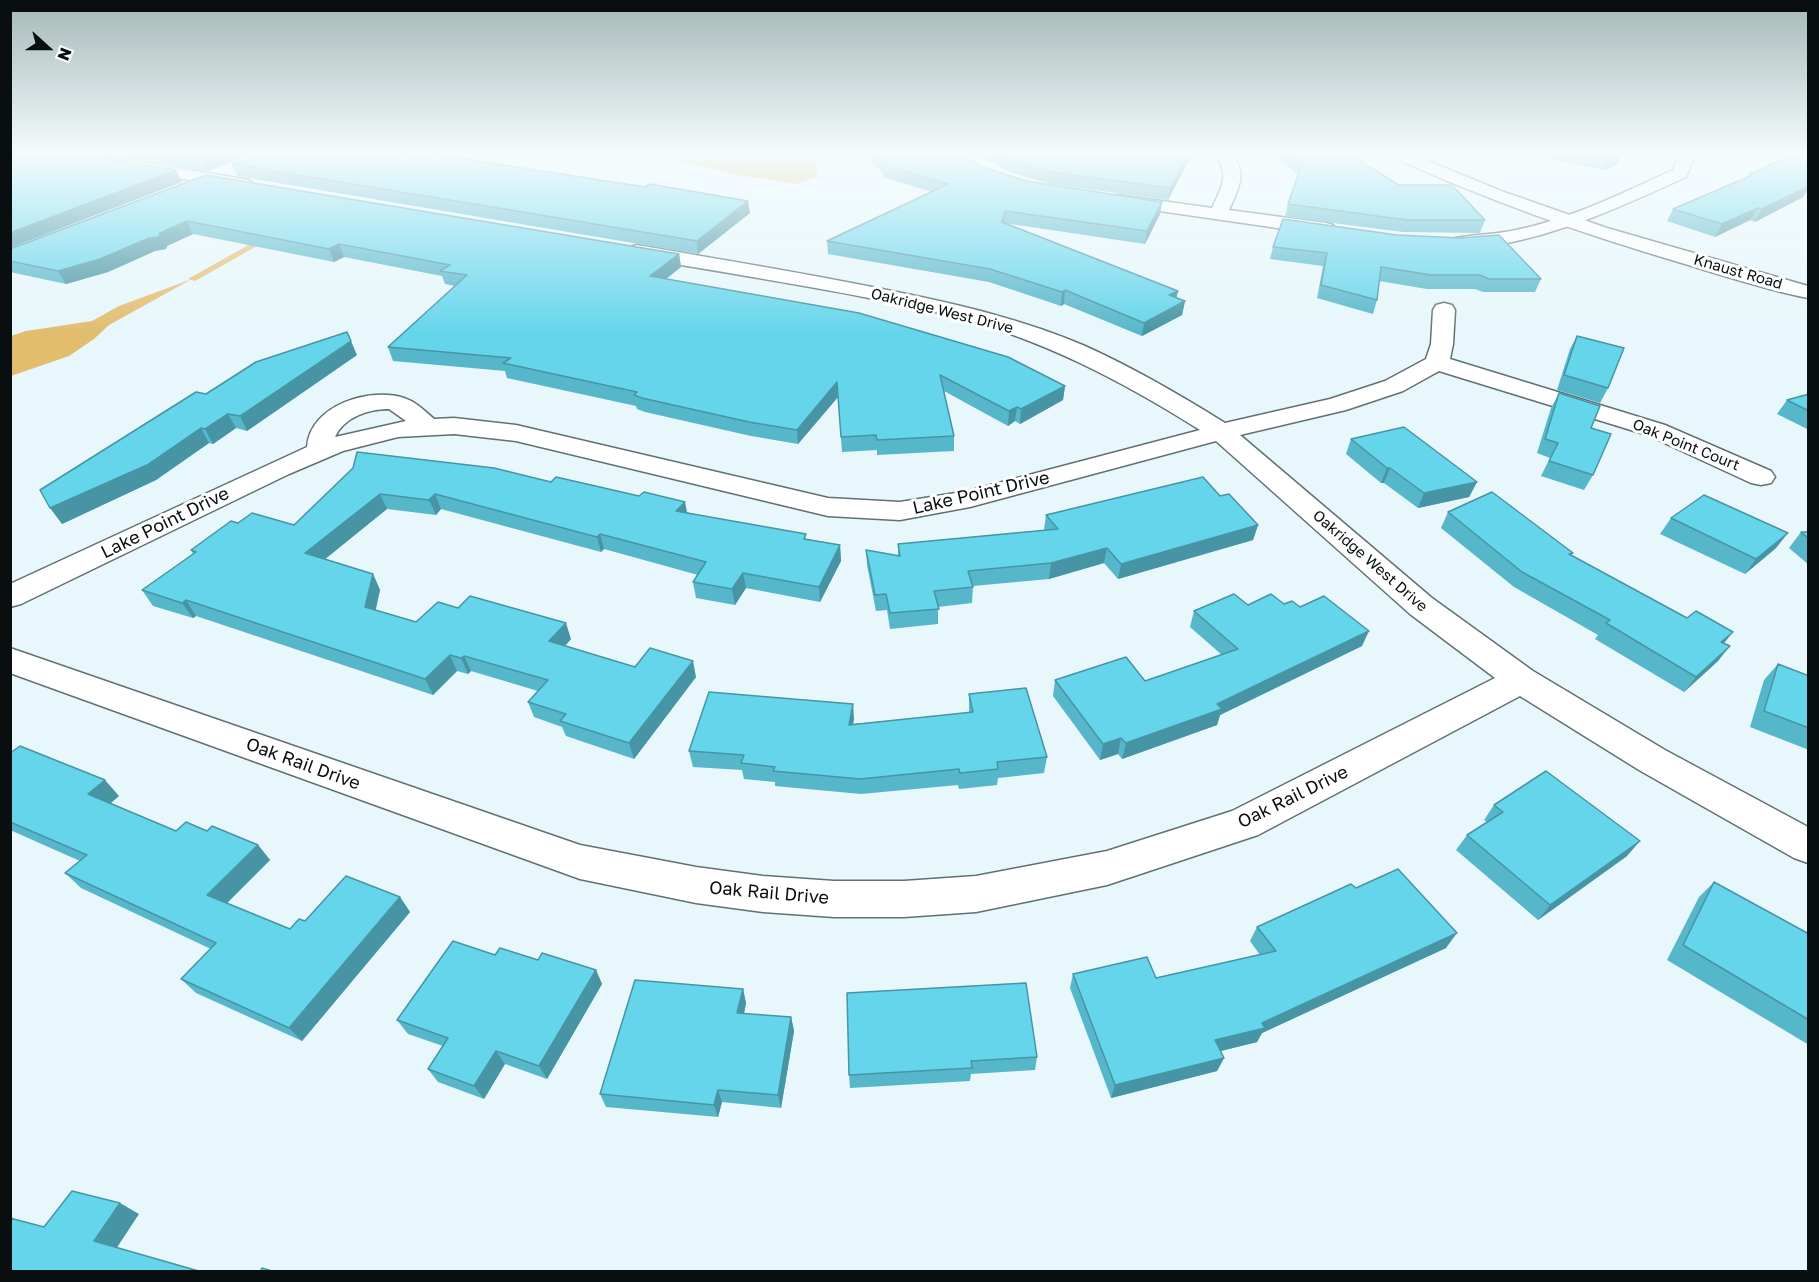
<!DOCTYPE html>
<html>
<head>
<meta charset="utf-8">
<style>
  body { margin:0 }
  #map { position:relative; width:1819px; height:1282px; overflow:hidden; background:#e7f7fb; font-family:"Golos Text",sans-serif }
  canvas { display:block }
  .frame { position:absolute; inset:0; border:12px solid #090e10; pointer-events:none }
  .north { position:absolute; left:18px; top:18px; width:60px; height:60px; -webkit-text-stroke:4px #fff; paint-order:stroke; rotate:111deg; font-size:16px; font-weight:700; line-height:24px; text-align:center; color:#090e10 }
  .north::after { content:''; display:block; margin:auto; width:21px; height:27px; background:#090e10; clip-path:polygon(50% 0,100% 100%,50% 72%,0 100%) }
</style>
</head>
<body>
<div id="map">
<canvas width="1819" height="1282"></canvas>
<div class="frame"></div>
<div class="north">N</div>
</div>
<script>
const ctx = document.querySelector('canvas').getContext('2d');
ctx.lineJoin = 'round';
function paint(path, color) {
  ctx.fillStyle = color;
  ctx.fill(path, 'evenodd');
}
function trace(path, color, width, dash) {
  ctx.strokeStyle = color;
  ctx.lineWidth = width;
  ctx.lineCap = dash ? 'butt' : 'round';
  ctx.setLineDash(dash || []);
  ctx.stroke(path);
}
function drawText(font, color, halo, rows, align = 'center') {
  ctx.font = font + ' "Golos Text",sans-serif';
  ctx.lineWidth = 6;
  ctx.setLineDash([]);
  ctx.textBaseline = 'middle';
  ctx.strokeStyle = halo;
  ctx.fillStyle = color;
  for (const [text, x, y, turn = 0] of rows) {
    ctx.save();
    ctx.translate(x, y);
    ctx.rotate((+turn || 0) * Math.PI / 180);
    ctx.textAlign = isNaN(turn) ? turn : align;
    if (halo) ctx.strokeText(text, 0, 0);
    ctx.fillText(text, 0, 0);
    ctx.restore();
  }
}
paint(new Path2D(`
  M642 154H814L818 177 796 184 745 176Z
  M192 279 109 325 94 339 69 356 11 376V336L26 331 92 321 119 306Z`), '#e2bd6e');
paint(new Path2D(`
  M424 154H432L406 167 401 166Z
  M266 235 273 237 195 281 188 279Z`), '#e2bd6e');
const minor = new Path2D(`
  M56 154H93L249 180 252 184 249 188 243 189 64 159 58 157Z
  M1215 154H1232C1248 173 1238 190 1229 210L1326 223 1333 225 1335 229 1333 233 1326 235 1118 205 1112 204 1109 200 1112 196 1118 195 1212 208C1223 185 1229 176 1215 154Z
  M1679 154H1695L1686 177C1625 205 1564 233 1497 245 1482 247 1465 251 1451 247L1448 243 1451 239C1472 234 1495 235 1516 230 1571 219 1622 193 1673 170Z
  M637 245C724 260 811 274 897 292 961 305 1025 320 1085 346 1134 368 1180 395 1225 423L1330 399 1385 381 1426 359 1431 344 1433 310 1436 305 1444 303 1452 305 1455 310 1453 344 1450 359 1665 425 1771 471 1775 477 1771 483 1761 485 1751 483 1647 435 1439 371 1403 391 1346 410 1240 435 1432 598 1533 671 1665 750 1808 827V863L1794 858 1639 770 1520 696 1258 835 1107 885 976 912 904 917H834L763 912 696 903 580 879 10 673V648L580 845 696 867 763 876 834 881H904L976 876 1107 851 1232 811 1495 678 1410 614 1216 441 970 507 900 520 828 516 516 441 454 434 398 437 343 451 289 474 21 604 10 607V584L307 447C310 405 370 387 404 398 416 402 425 411 434 419L454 418 516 425 828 498 900 502 968 491 1200 430C1122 381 1042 339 952 316 879 298 803 286 729 273 696 267 662 263 630 255L627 251 630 247ZM389 409 406 421 335 437C344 417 369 409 389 409Z`);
const major = new Path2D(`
  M1390 154H1411L1504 192 1607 228 1808 286V298C1767 290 1725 276 1685 264 1585 235 1487 200 1392 157Z`);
trace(minor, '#617073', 3);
trace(major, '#617073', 3);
paint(minor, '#fff');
paint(major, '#fff');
paint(new Path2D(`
  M105 154H252L208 171Z
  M858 154H962L971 160 983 167 1026 181 1160 214 1145 244 1004 223 1178 291 1176 298 1185 301 1182 315 1142 336 1064 304 1061 306 989 282 828 254 827 241 932 192 883 177V173L869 160Z
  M976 154H1192L1168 200 1050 184 1010 172Z
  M1274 154H1349L1399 185 1485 220 1480 233 1403 232 1285 217 1288 204 1298 175Z
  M1527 154H1622L1616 166 1603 170Z
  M1809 162V188L1803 197 1755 222 1750 220 1715 237 1667 221 1673 209 1748 177 1750 174Z
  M232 164 750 213 698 254 237 176Z
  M206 175 679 254 681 267 666 279 1065 386 1063 400 1020 424 1015 421 1008 426 944 391 954 436V451L877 455V450L842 452 838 397 798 444 751 436 645 412 637 409 636 406 507 378 505 371 393 361 388 347 455 286 445 284 442 276 344 257 334 262 193 234 167 246 166 249 155 251 108 272 66 284 10 272V249Z
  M1273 247 1541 279 1535 292H1483L1475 289H1427L1379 281 1377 300 1373 314 1317 298 1323 266 1270 259Z
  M1577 336 1608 388 1600 403 1557 390 1570 349Z
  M357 355 247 431 236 428 213 444 209 443 156 480 62 524 206 394Z
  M1559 393 1591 428 1593 475 1584 490 1541 476 1550 458 1537 453 1551 408Z
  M1809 394V430L1777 414 1787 400Z
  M1351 439 1477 482 1469 497 1418 508 1384 483H1381L1346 454Z
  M353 468 551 482 807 539 840 545 841 561 820 602 746 588 735 605 696 598 693 582 698 575 604 549 601 552 441 509 436 515 387 509 324 559 373 574 380 590 375 610 416 622 571 639 565 646 635 667 696 677 634 759 566 736 562 727 534 717 528 702 538 691 471 671 468 674 457 671 433 695 196 616 193 618 153 606 142 590 193 554 191 550 238 523 294 525Z
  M1220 496 1258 525 1253 540 1118 579 1104 563 1049 579 973 586 972 603 938 607V624L890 629 887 610 876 611 867 565 866 550 898 556V544L1044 530 1046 515Z
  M1448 512 1573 553 1571 555 1724 643 1718 661 1684 692 1595 639 1598 635 1514 587 1441 528Z
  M1671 518 1776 548 1745 574 1660 534Z
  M1801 532H1809V565L1789 548Z
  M1284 604 1300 607 1362 646 1220 715 1217 725 1122 759 1118 754 1100 760 1053 696 1055 680 1145 681 1222 655 1190 627 1194 611 1248 605Z
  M1778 664 1809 676V750L1750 727 1764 680Z
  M969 694 1047 757 1044 773 998 778 997 785 959 789 958 785 861 794 775 786V782L744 779 742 770 693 767 689 751 854 719 853 724 969 713Z
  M10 753 119 796 110 804 176 831H207L258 845 270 860 227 903 290 929 305 921 400 897 410 912 302 1041 196 993 181 979 211 949 81 888 65 873 80 861 10 830Z
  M1494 805 1627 856 1538 920 1456 850 1467 835 1487 822 1484 820Z
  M1714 882 1809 934V1045L1667 960 1699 897Z
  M1356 888 1446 948 1262 1033 1257 1042 1220 1051 1224 1058 1217 1071 1111 1098 1070 988 1073 974 1156 978 1260 955 1250 941 1257 927Z
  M495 955 538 960 596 970 602 984 547 1079 505 1064 484 1099 438 1082 428 1069 443 1046 408 1034 397 1020Z
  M743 989 746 1003 744 1014 791 1017 794 1031 781 1108 722 1102 718 1117 606 1107 600 1094Z
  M847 993 1037 1057 1035 1070 971 1074 970 1081 850 1088 849 1075Z`), '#57b7ca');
paint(new Path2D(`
  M217 154H252L208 171 202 159Z
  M1188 154H1192L1168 200 1170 188Z
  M1622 154 1616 166 1603 170 1608 159Z
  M176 170 182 182 10 248V233Z
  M1809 186V188L1803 197 1755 222 1762 209Z
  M748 201 750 213 698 254 697 241Z
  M1162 202 1160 214 1145 244 1147 231Z
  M1758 208 1750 220 1715 237 1722 224Z
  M187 221 193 234 167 246 166 249 155 251 108 272 66 284 58 271 160 233Z
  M339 244 344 257 334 262 329 249Z
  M679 254 681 267 653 289 650 276Z
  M1065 290 1064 304 1061 306 1062 292Z
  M1178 291 1175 304 1169 295Z
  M1185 301 1182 315 1142 336 1144 323Z
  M351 341 357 355 247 431 240 416Z
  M837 382 838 397 798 444 797 430Z
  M1065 386 1063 400 1020 424 1021 409Z
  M1017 407 1015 421 1008 426 1009 411Z
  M228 414 236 428 213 444 205 429Z
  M201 428 209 443 156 480 62 524 50 508Z
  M1387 468H1390L1384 483H1381Z
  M1477 482 1469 497 1418 508 1424 493Z
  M380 494 387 509 313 569 305 553Z
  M435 494 441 509 436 515 429 500Z
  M685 502 688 517 676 511Z
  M1258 525 1253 540 1118 579 1121 564Z
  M1788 533 1776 548 1745 574 1756 559Z
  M600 534 604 549 601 552 597 537Z
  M840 545 841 561 820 602 819 587Z
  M1107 548 1104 563 1049 579 1051 563Z
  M743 573 746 588 735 605 732 589Z
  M373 574 380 590 373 623 365 607Z
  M186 600 196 616 193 618 182 603Z
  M566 623 571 639 555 657 549 641Z
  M1369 631 1362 646 1220 715 1217 725 1122 759 1126 743 1217 704Z
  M1733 632 1721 647V642Z
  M1730 646 1718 661 1684 692 1696 677Z
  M450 655 457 671 433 695 425 679Z
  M464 656 471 671 468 674 461 658Z
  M693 661 696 677 634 759 629 743Z
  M853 704 854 719 850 740 849 725Z
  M1121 738 1118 754 1100 760 1103 744Z
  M105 780 119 796 102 810 88 794Z
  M1640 841 1627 856 1538 920 1550 905Z
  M258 845 270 860 220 910 207 895Z
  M400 897 410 912 302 1041 289 1028Z
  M1457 933 1446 948 1262 1033 1257 1042 1209 1054 1215 1040 1262 1023Z
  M596 970 602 984 547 1079 539 1066Z
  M743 989 746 1003 741 1027 737 1013Z
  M791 1017 794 1031 781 1108 778 1095Z
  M496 1051 505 1064 484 1099 474 1086Z
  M1224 1058 1217 1071 1111 1098 1115 1085Z
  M718 1090 722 1102 718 1117 714 1105Z
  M120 1203 139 1214 114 1252 94 1241Z`), '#4795a4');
const building = new Path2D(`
  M10 154H81L176 170 10 233Z
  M169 154H217L202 159Z
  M259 154H396L423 158 433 154 645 187 650 184 748 201 697 241 232 164Z
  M874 154H962L971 160 983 167 1026 181 1162 202 1147 231 1005 211 1002 222 1178 291 1169 295 1185 301 1144 323 1065 290 1062 292 990 269 827 241 948 184 883 165 886 164Z
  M998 154H1188L1170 188 1052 172 1011 160Z
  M1290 154H1349L1399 185H1452L1485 220H1407L1288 204 1302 164Z
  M1585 154H1621L1608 159Z
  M1794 154H1808L1809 186 1762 209 1758 208 1722 224 1673 209 1750 176V174Z
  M206 175 679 254 650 276 859 313 1008 357 1065 386 1021 409 1017 407 1009 411 940 375 954 436 877 440 876 435 841 437 837 382 797 430 749 422 642 398 634 395 637 392 503 363 511 358 388 347 467 275 440 271 450 265 339 244 329 249 187 221 160 233 159 237 149 238 100 259 58 271 10 261V249Z
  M1283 219 1397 235 1460 238 1499 235 1541 279H1489L1480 275H1431L1381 267 1377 300 1321 285 1327 253 1273 247Z
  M347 332 351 341 240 416 228 414 205 429 201 428 147 465 50 508 40 490 196 392 206 394 256 362Z
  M1577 336 1624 348 1608 388 1564 375Z
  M1559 393 1600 406 1591 428 1611 434 1593 475 1549 461 1558 443 1545 439Z
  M1809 394V411L1787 400Z
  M1404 427 1477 482 1424 493 1390 468H1387L1351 439Z
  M357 452 494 468 551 482 556 477 639 496 644 492 685 502 676 511 806 534 804 539 840 545 819 587 743 573 732 589 693 582 706 562 600 534 597 537 435 494 429 500 380 494 305 553 373 574 365 607 416 622 438 602 458 608 470 596 566 623 549 641 635 667 650 648 693 661 629 743 560 721 566 714 528 702 548 680 464 656 461 658 450 655 425 679 186 600 182 603 142 590 196 552 191 550 231 521 238 523 252 513 294 525 353 468Z
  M1203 477 1220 496 1229 494 1258 525 1121 564 1107 548 1051 563 968 571 973 587 934 591 939 609 890 613 886 594 875 595 866 550 900 556 898 544 1058 529 1046 515Z
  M1492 492 1573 553 1569 554 1687 618 1696 611 1733 632 1721 642 1730 646 1696 677 1606 623 1610 620 1522 572 1448 512Z
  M1704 495 1788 533 1756 559 1671 518Z
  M1801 532H1809V539Z
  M1234 594 1248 605 1271 594 1284 604 1292 601 1300 607 1324 596 1369 631 1217 704 1222 709 1126 743 1121 738 1103 744 1055 680 1126 657 1145 681 1238 649 1194 611Z
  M1778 664 1809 676V728L1764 711Z
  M1026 688 1047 757 997 762 998 769 960 773 959 769 860 779 773 771 775 767 741 763 744 755 689 751 709 692 853 704 849 725 973 712 969 694Z
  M20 746 105 780 88 794 176 831 186 822 207 831 212 826 258 845 207 895 290 929 299 919 305 921 346 876 400 897 289 1028 181 979 216 943 65 873 87 855 10 822V753Z
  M1546 771 1640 841 1550 905 1467 835 1503 812 1494 805Z
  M1398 869 1457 933 1262 1023 1265 1028 1215 1040 1224 1058 1115 1085 1073 974 1147 957 1156 978 1276 951 1257 927 1351 884 1356 888Z
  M1714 882 1809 934V1020L1683 945Z
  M453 941 495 955 500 948 538 960 542 953 596 970 539 1066 496 1051 474 1086 428 1069 448 1038 397 1020Z
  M635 980 743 989 737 1013 791 1017 778 1095 718 1090 714 1105 600 1094Z
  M1026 983 1037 1057 971 1061 972 1068 849 1075 847 993Z
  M72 1191 120 1203 94 1241 202 1272H10V1218L44 1227Z
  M262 1268 275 1272H260Z`);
paint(building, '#65d5eb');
trace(building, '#4795a4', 1.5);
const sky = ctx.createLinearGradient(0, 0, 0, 333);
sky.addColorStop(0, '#a5b8b7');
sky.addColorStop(0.46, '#f4fbfd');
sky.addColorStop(1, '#f4fbfd00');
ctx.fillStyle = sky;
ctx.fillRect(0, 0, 1819, 333);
drawText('15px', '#090e10', '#fff', [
  ["Knaust Road",1738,272,16],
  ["Oakridge West Drive",942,311,14],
  ["Oak Point Court",1686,445,22],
  ["Oakridge West Drive",1370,561,41]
]);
drawText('18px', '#090e10', '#fff', [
  ["Lake Point Drive",981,493,-13],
  ["Lake Point Drive",165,523,-26],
  ["Oak Rail Drive",303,764,20],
  ["Oak Rail Drive",1293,797,-26],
  ["Oak Rail Drive",769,893,5]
]);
</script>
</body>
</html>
